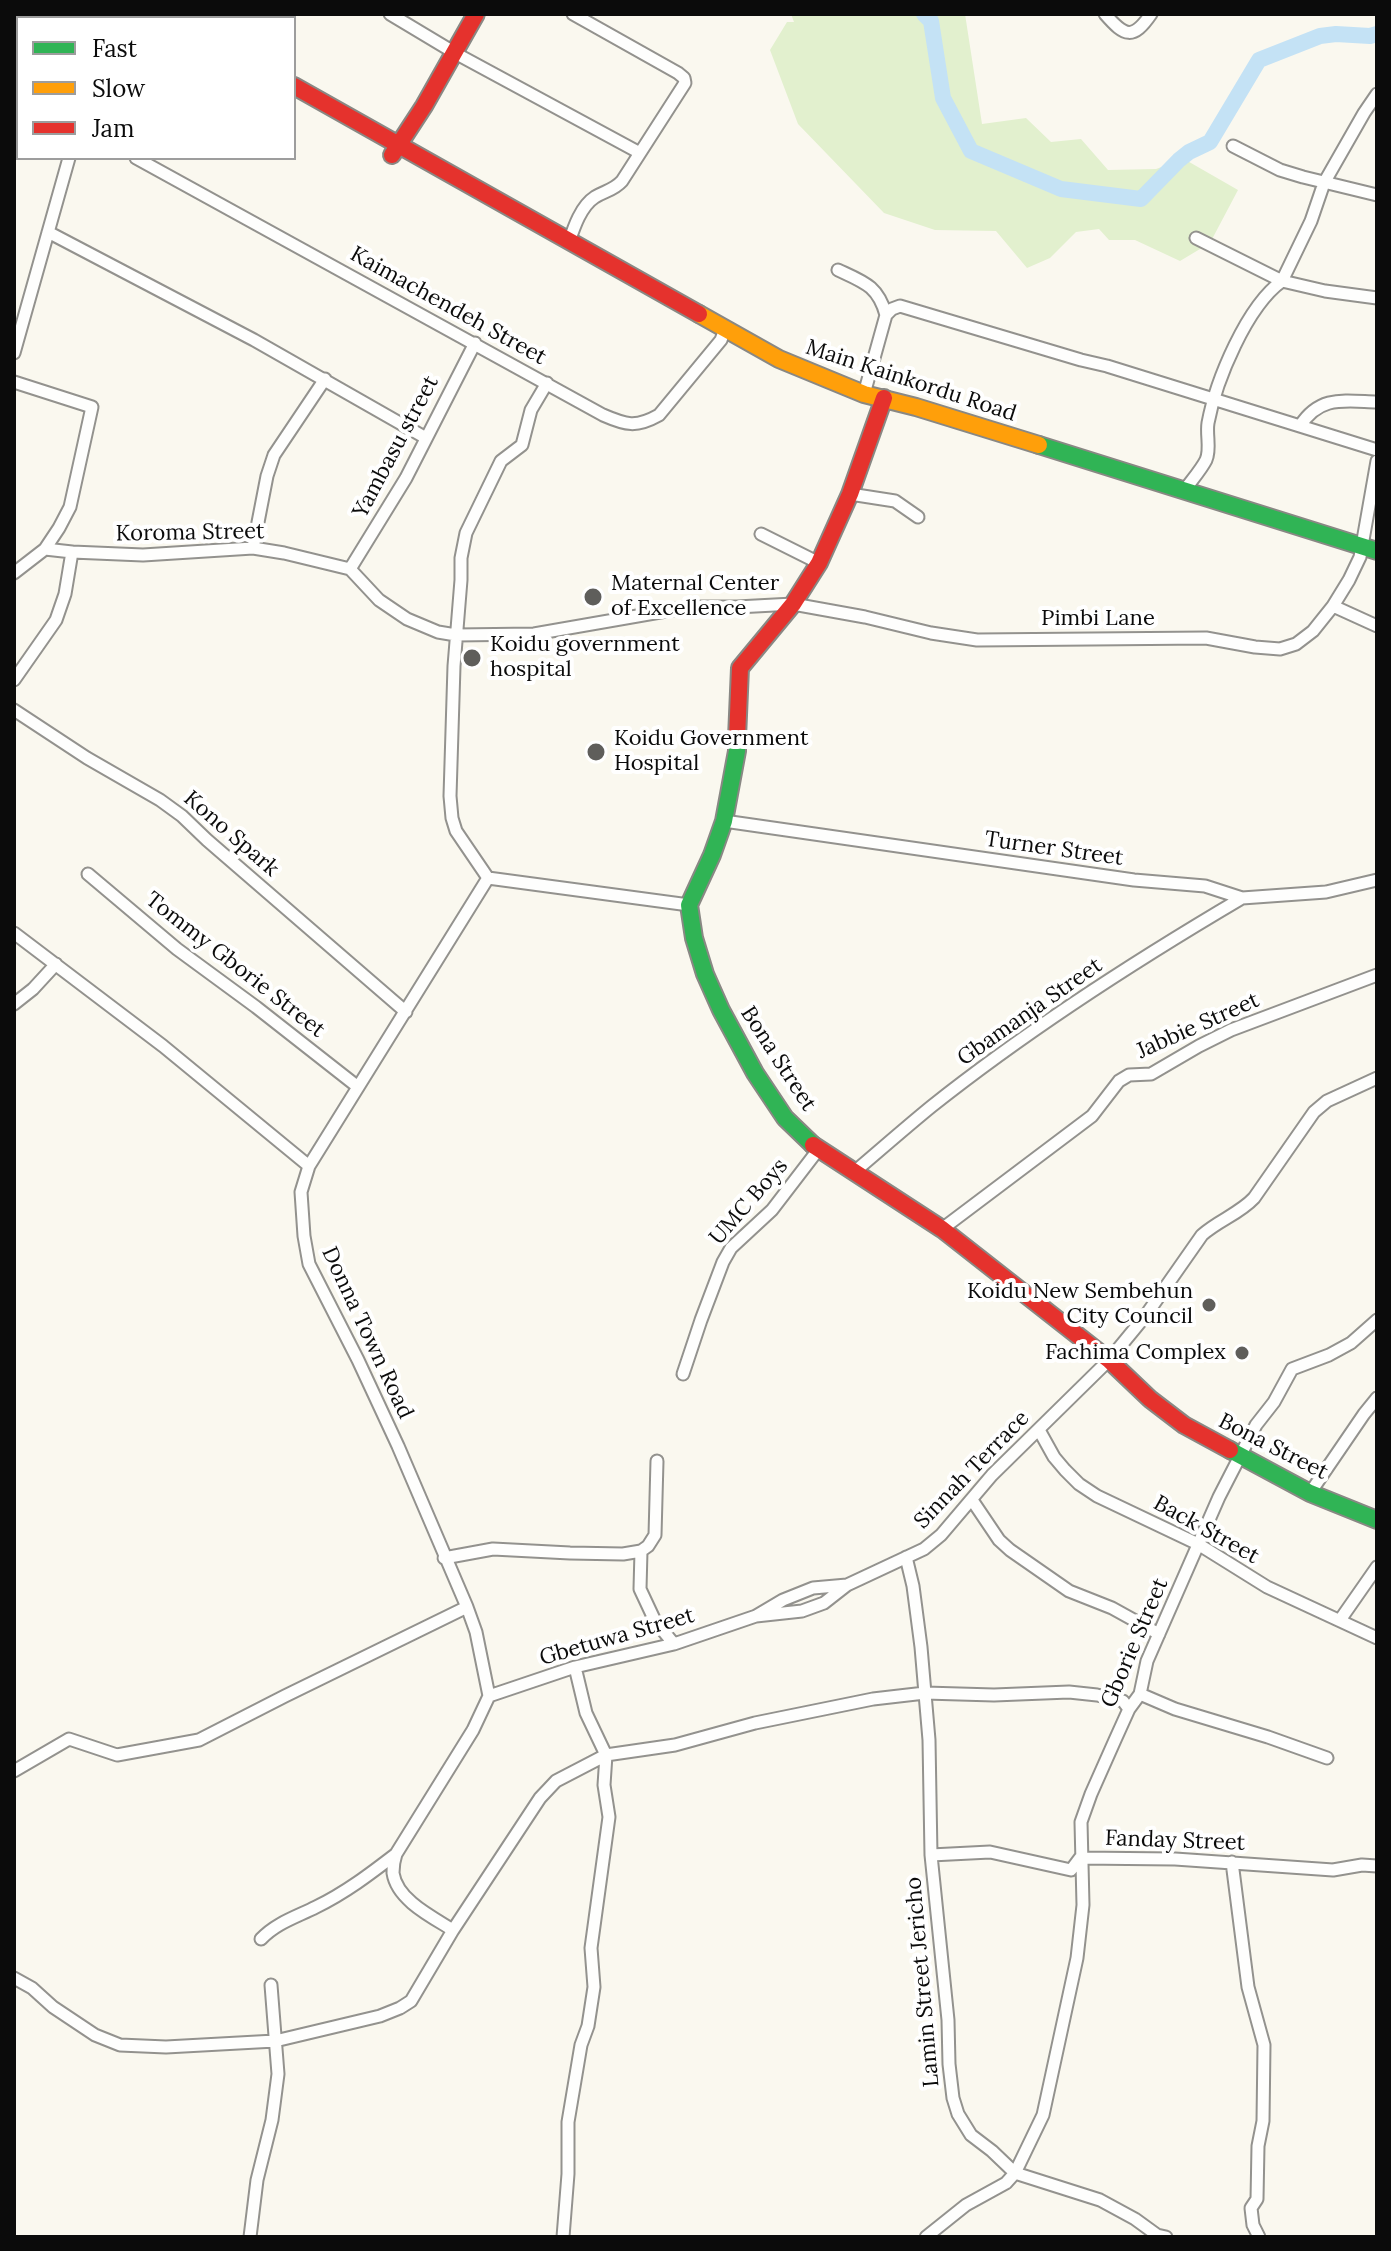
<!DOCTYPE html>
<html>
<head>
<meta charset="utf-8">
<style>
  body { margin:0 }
  #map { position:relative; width:1391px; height:2251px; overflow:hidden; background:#faf8ef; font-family:Lora,serif }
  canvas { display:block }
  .frame { position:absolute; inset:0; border:16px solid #0b0b0b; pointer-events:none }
  .legend { position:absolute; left:16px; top:16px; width:280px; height:144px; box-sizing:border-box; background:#fff; border:2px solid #9d9d9d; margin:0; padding:10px 14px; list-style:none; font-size:24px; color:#0b0b0b }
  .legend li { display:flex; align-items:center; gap:16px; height:40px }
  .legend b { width:40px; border:2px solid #9d9d9d }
</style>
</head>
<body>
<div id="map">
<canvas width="1391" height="2251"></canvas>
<div class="frame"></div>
<ul class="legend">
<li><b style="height:10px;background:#30b455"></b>Fast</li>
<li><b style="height:10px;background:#ff9f0a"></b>Slow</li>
<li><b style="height:10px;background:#e5322d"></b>Jam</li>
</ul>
</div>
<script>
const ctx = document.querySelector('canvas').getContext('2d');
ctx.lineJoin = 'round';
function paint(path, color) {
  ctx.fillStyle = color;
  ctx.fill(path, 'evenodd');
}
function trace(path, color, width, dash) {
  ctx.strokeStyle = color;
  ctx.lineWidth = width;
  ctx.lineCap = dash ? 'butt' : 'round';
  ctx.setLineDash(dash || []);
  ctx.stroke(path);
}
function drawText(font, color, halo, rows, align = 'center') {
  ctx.font = font + ' Lora,serif';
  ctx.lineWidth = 8;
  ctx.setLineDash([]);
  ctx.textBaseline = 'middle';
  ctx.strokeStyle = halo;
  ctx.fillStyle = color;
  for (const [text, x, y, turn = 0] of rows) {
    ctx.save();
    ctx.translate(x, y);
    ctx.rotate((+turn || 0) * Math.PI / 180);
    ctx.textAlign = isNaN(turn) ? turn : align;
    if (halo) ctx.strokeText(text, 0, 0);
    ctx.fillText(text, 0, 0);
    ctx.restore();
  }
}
paint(new Path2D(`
  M791 14H965L982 124 1026 118 1051 142 1081 139 1108 170 1156 169 1184 159 1238 190 1210 243 1180 261 1135 240H1109L1099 229 1076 232 1050 258 1027 268 996 231 935 230 884 213 798 124 770 50 787 22H794Z`), '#e2f0ce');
trace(new Path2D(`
  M924 14 931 21 943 98 971 151 1061 189 1141 199 1179 160 1189 152 1210 142 1259 60 1320 36 1336 34 1370 36 1377 34`), '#c4e2f5', 16);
const street = new Path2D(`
  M390 14 455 53 640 153
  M1105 14C1125 37 1133 40 1151 14
  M104 18 106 14
  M14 31 18 21
  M14 93 18 95
  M1377 94 1364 113 1324 183 1311 221 1282 281 1325 291 1377 298
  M1233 146 1280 170 1303 177 1377 195
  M136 158 603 415C626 425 636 428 659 415L721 340 725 329
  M48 232 254 340 426 438
  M569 242C574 227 581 206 595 197 605 191 614 190 622 181L685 83 684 78 678 73 573 14
  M838 270C864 282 878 286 886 315
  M14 353 69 158
  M14 382 92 407 70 507 59 528 45 549 14 573
  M864 394 886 315 892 309 900 306 1081 360 1107 366 1377 450
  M1300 426C1320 395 1344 401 1377 402
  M1184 491C1191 481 1201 470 1206 460 1211 449 1206 435 1208 423 1216 380 1247 306 1282 281L1196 238
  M850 494 895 501 918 517
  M761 534 819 563
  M253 548 267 476 274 455 325 379
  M45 549 72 552 143 555 253 548 284 553 350 569 379 600 407 619 438 632 456 635 534 634 689 607H737L793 604 865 617 931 633 977 640 1206 638 1255 647 1280 649 1296 644 1313 631 1333 606 1349 580 1360 557 1377 461
  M350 569 406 478 475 343
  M1333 606 1377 626
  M14 680 56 620 65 594 72 552
  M14 710 87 758 160 800 182 816 207 840 406 1012
  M724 821 1134 880 1205 886 1242 898 1326 892 1377 880
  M88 874 177 949 256 1007 358 1087
  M488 878 309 1166 301 1192 304 1236 309 1264 358 1360 398 1446 467 1607 476 1632 489 1696
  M488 878 456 831 452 818 450 796 454 666 461 580V558L466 533 501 461 522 445 531 410 547 383
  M488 878 689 905
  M14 933 163 1046 309 1166
  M14 1004 33 989 56 964
  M853 1173C879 1151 905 1128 932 1106 1029 1029 1135 961 1242 898
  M942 1229 1092 1116 1119 1081 1129 1075 1151 1074 1199 1046 1231 1030 1377 975
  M683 1374 701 1320 723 1262 731 1248 772 1210 818 1150
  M1039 1430 1054 1457 1065 1470 1079 1484 1097 1496 1198 1544 1267 1587 1377 1638
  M1310 1493 1364 1414 1377 1398
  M972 1500 999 1540 1010 1550 1069 1591 1112 1608 1159 1634
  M641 1551 640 1589 655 1621 674 1644
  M906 1557 913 1586 921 1647 929 1740 931 1855 948 2020 949 2064 953 2098 958 2114 971 2135 992 2151 1015 2173 1100 2200 1135 2219 1157 2235 1166 2237
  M444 1558 493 1549 570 1553 623 1554 641 1551 648 1546 655 1535 657 1461
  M756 1616 802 1611 824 1603 847 1585 924 1549 941 1535 992 1475 1109 1360 1146 1315 1202 1235C1219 1220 1239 1214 1254 1198L1314 1112 1327 1101 1377 1078
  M1340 1620 1377 1567
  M1140 1694 1175 1709 1268 1737 1327 1758
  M489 1696 575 1667 674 1644 756 1616 783 1600 813 1588 847 1585
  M14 1771 69 1739 117 1755 199 1740 285 1696 467 1607
  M931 1855 990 1852 1071 1870 1080 1858 1175 1859 1333 1870 1362 1865 1377 1866
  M1232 1862 1248 1987 1264 2045 1263 2121 1258 2146 1257 2199 1251 2208 1253 2225 1259 2237
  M453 1930C432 1917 397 1900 393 1873 393 1867 394 1860 396 1854L473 1730 489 1696
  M261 1939C276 1923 296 1917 316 1907 345 1893 370 1874 396 1854
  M14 1978 32 1988 53 2007 95 2035 120 2045 166 2047 275 2041 380 2016 400 2008 411 2001 453 1930 540 1798 556 1781 606 1755 675 1745 755 1723 873 1699 925 1693 994 1695 1069 1692 1097 1695 1123 1701 1129 1709
  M250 2237 257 2180 272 2120 278 2074 271 1985
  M563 2237 568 2174V2122L581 2045 588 2026 594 1987 591 1948 609 1817 604 1785 606 1755 586 1713 575 1667
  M926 2237 966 2205 1006 2183 1015 2173 1043 2115 1077 1958 1083 1905 1081 1822 1091 1794 1115 1740 1129 1709 1140 1694 1147 1661 1219 1497 1256 1425 1274 1402 1292 1369 1329 1355 1351 1343 1377 1320`);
const fast = new Path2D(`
  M146 14 153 18
  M166 14 173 18
  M1039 445 1377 551
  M737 738V751L724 821 712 855 689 905 694 938 705 974 721 1010 755 1073 785 1118 813 1145
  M1230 1450 1310 1493 1377 1520`);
const slow = new Path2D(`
  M699 314 779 359 864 394 916 407 1039 445`);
const jam = new Path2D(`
  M294 86 699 314
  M392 155 424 106 476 14
  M737 738 740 668 793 604 819 563 850 494 884 398
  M813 1145 942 1229 1109 1360 1150 1399 1184 1425 1230 1450`);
trace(street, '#93928e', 15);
trace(fast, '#898884', 20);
trace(slow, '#898884', 20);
trace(jam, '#898884', 20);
trace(street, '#fefefd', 11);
trace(fast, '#30b455', 16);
trace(slow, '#ff9f0a', 16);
trace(jam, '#e5322d', 16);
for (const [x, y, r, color] of [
  [593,597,10,"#5f5e5b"],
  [472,658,10,"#5f5e5b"],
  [596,752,10,"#5f5e5b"],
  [1209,1305,8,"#5f5e5b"],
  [1242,1353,8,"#5f5e5b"]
]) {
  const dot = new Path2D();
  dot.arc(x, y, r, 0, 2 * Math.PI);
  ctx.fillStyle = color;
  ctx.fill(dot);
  trace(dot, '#fff', 3);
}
drawText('22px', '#0b0b0b', '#fff', [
  ["Kaimachendeh Street",448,306,29],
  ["Main Kainkordu Road",911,381,18],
  ["Yambasu street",396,447,-62],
  ["Koroma Street",190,533,-1],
  ["Pimbi Lane",1098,619],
  ["Kono Spark",231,834,41],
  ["Turner Street",1054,849,8],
  ["Tommy Gborie Street",235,965,38],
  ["Gbamanja Street",1030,1012,-35],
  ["Jabbie Street",1198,1026,-24],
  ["Bona Street",778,1059,57],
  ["UMC Boys",749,1202,-49],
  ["Donna Town Road",367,1333,65],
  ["Bona Street",1273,1447,27],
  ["Sinnah Terrace",972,1470,-46],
  ["Back Street",1206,1530,29],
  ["Gbetuwa Street",617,1637,-16],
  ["Gborie Street",1135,1643,-67],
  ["Fanday Street",1175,1841,2],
  ["Lamin Street Jericho",923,1982,-95]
]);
drawText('22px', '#0b0b0b', '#fff', [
  ["Maternal Center",611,584],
  ["of Excellence",611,609],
  ["Koidu government",490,645],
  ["hospital",490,670],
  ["Koidu Government",614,739],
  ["Hospital",614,764],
  ["Koidu New Sembehun",1193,1292,"right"],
  ["City Council",1193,1317,"right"],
  ["Fachima Complex",1226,1353,"right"]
], 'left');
</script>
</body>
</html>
